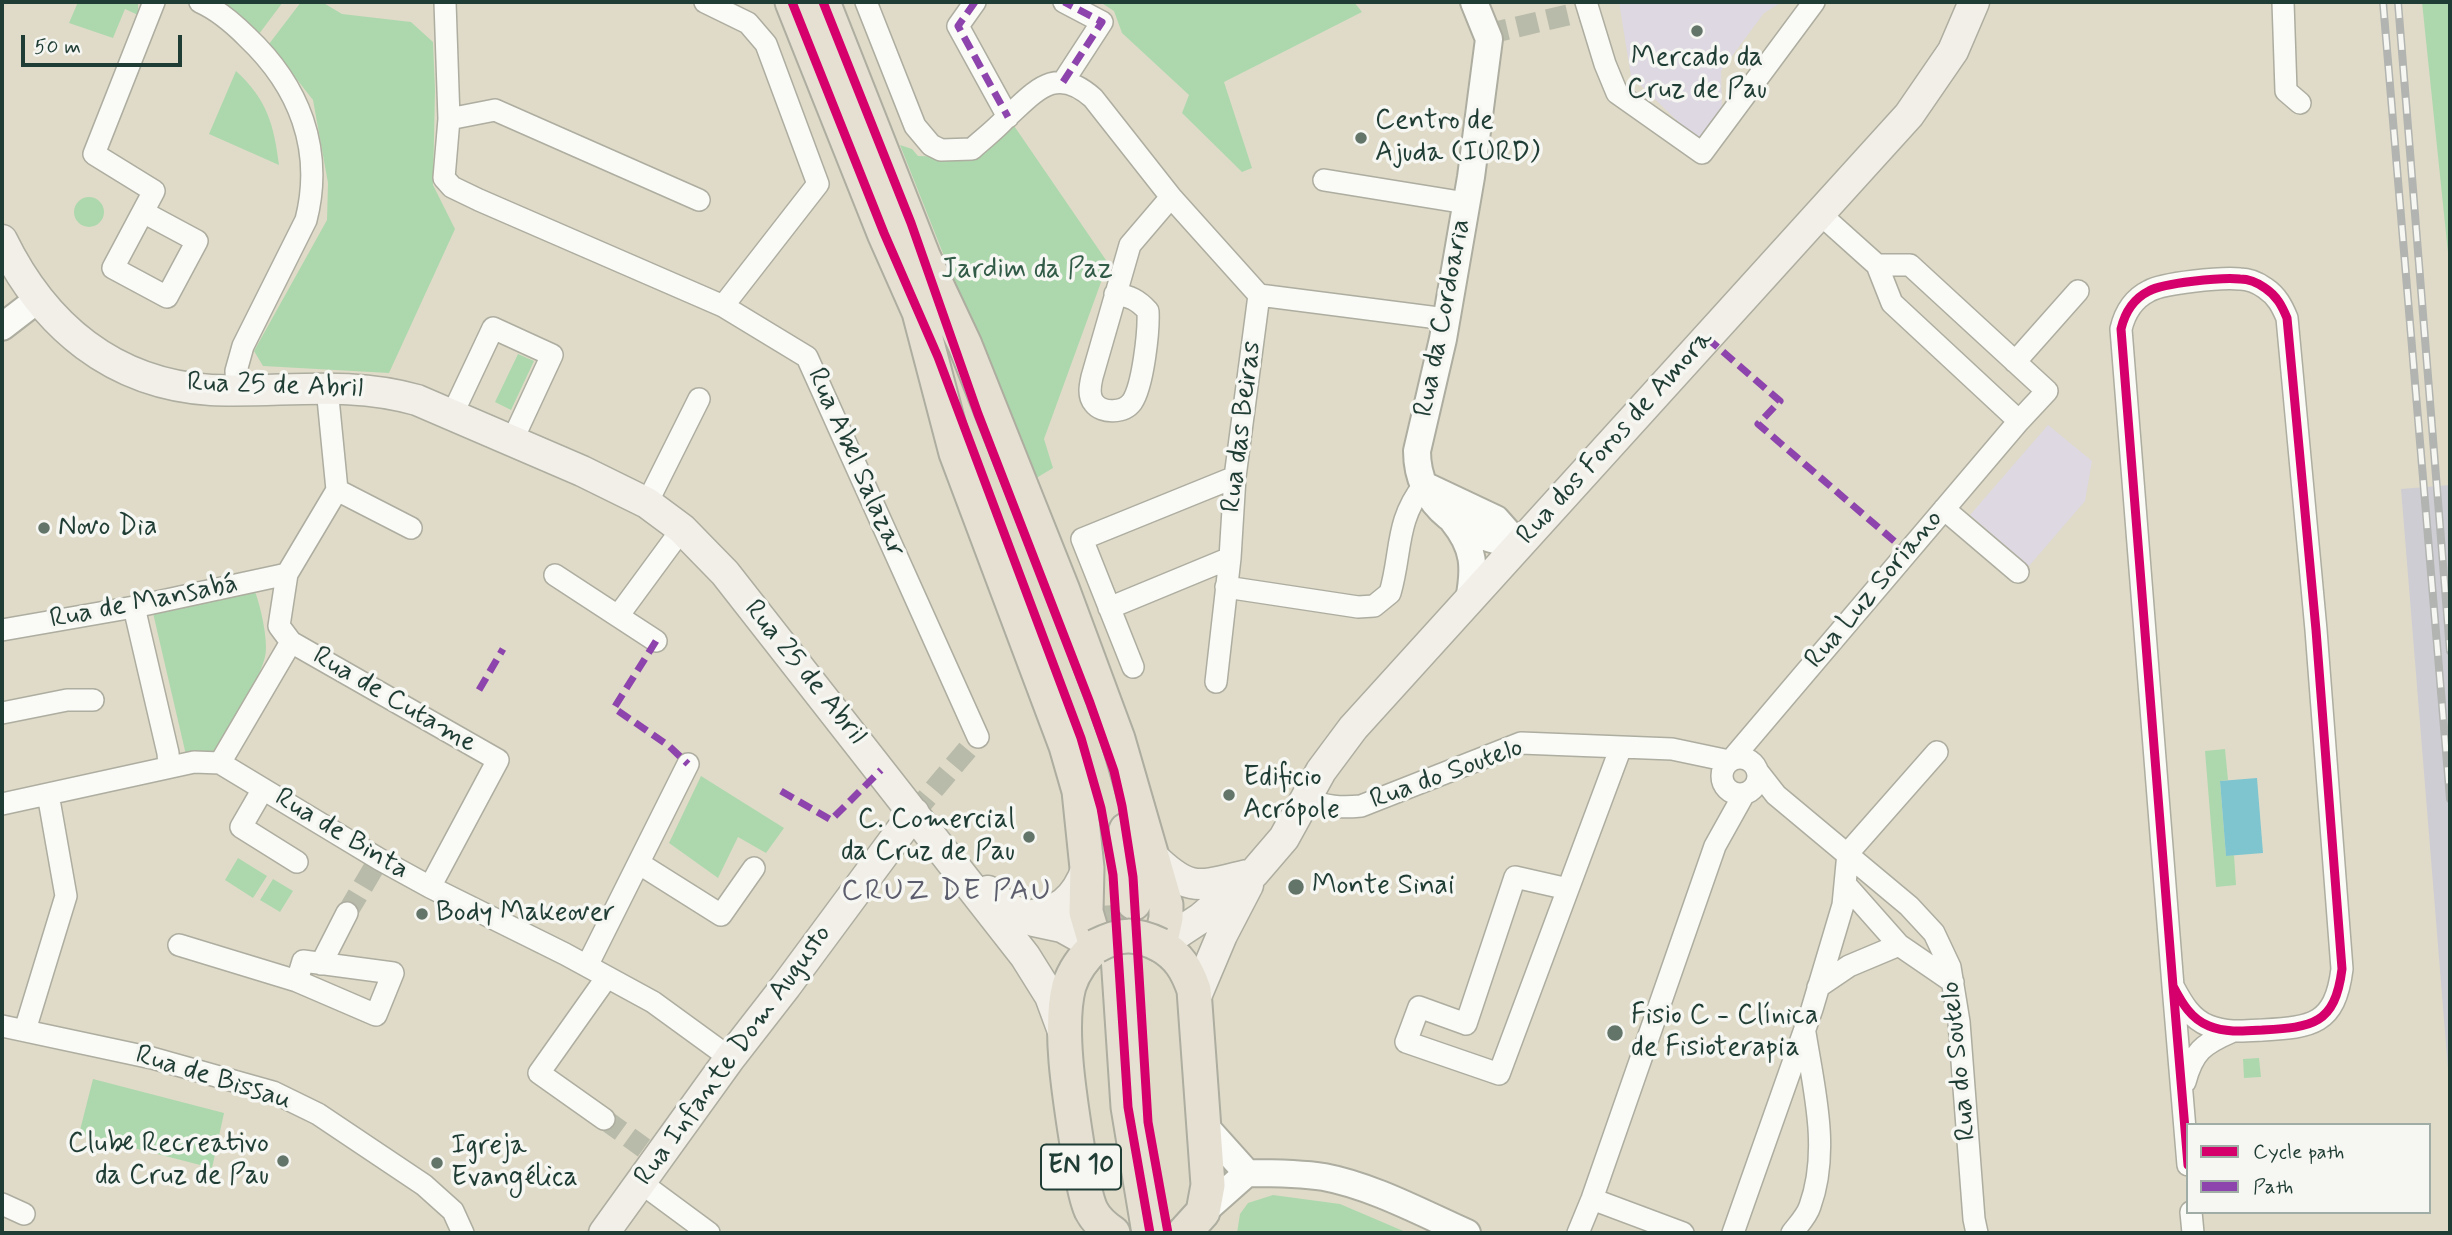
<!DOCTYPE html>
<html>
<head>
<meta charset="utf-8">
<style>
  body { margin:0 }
  #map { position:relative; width:2452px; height:1235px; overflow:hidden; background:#e0dbc8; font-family:Mynerve,sans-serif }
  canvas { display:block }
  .frame { position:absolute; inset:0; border:4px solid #1f3d34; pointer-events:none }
  .legend { position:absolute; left:2186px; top:1123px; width:245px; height:91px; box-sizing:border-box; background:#f6f6f2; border:2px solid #a0aca6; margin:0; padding:9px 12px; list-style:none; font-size:21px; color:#1f3d34 }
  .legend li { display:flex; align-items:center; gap:14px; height:35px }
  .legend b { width:35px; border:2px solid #a0aca6 }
  .scale { position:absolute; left:21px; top:35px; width:161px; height:32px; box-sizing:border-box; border:4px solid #1f3d34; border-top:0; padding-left:9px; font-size:21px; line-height:24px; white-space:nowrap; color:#1f3d34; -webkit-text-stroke:5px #f6f6f2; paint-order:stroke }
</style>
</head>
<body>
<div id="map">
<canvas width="2452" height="1235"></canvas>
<div class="frame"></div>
<ul class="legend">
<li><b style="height:9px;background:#d6006c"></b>Cycle path</li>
<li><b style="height:9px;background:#8e44ad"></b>Path</li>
</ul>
<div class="scale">50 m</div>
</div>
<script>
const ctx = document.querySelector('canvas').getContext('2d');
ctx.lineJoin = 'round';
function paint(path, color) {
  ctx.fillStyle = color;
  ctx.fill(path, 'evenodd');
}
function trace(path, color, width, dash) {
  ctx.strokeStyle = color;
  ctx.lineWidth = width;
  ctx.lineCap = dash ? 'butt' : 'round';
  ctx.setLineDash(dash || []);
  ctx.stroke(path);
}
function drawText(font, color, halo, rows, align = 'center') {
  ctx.font = font + ' Mynerve,sans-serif';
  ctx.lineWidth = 7;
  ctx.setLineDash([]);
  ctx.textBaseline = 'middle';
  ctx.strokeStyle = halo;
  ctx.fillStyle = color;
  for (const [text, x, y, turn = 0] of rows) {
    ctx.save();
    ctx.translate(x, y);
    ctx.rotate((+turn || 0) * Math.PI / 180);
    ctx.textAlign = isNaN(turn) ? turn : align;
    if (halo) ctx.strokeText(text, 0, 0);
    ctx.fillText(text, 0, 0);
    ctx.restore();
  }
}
paint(new Path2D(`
  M1619 2H1782L1764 13 1721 71 1722 114 1698 141 1631 76Z
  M2048 425 2092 461 2085 501 2029 566 1970 515Z`), '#ddd8e2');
paint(new Path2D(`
  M2450 485V1094L2401 489Z`), '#cfcdd4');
paint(new Path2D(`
  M78 2H138V15L125 9 113 38 69 23Z
  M225 2H283L259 34Z
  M301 2H322L342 14 411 22 433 42 435 90 433 185 455 229 389 373 263 366 254 351 327 220 328 183 313 100 269 44Z
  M1100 2H1354L1362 12 1224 82 1252 168 1242 172 1182 113 1189 95 1122 33 1114 11Z
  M2422 2H2450V272Z
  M236 71C267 99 274 125 279 165L209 134Z
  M1008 117 1108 263 1044 439 1053 468 1033 480 900 145 912 149 918 156 956 157Z
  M74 212a15 15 0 1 1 30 0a15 15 0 1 1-30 0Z
  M518 354 534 361 511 410 495 402Z
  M254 589C260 603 269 642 265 657 258 685 226 731 210 757L186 755 153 613Z
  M2225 749 2228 780 2220 781 2226 856 2234 855 2236 885 2216 887 2205 751Z
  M701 776 784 828 766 853 738 837 718 878 669 843Z
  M238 858 267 876 253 898 225 880Z
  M273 879 293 891 280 912 260 900Z
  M2259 1058 2261 1077 2244 1078 2243 1059Z
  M93 1079 224 1113 212 1168 79 1134Z
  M1273 1195 1340 1204 1408 1233H1237L1240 1214 1248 1203Z`), '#add8ad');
paint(new Path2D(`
  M2257 778 2263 853 2226 856 2220 781Z`), '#7ec5cf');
trace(new Path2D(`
  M1487 34 1585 11 1589 13
  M914 813 978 737
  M347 913 379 859
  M604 1119 644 1148`), '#b9bbaa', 21, [21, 10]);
trace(new Path2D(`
  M1115 905 1118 956
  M1165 1221 1168 1233`), '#b9bbaa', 33, [33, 17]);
const minor = new Path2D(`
  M200 2C218 10 233 23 247 37 299 86 324 149 306 220L243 346 236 371 237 390
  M445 2 449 119 444 178 452 187 479 200 723 306 807 357 978 737
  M705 2 748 23 766 44 818 184 723 306
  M866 2 915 126 931 145 941 150 972 149C983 139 995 130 1005 119 1035 92 1055 64 1093 98L1171 197 1259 295 1446 319
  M975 2 958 26 1008 117
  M1586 2 1605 64 1617 93 1702 153 1814 2
  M2283 2 2286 91 2300 103
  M1063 82 1102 22 1064 2
  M449 119 495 110 699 200
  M1324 180 1466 203
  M143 212 197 241 167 297 113 268 154 191 94 154 154 2
  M1819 213 1877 265 1892 303 2019 421 2047 391 1910 265H1877
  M1115 294C1130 296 1138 300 1148 311 1149 331 1143 386 1132 402 1124 413 1102 414 1094 403 1088 396 1090 386 1092 377L1130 245 1171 197
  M2015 362 2078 291
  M452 415 493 328 552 355 512 441
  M337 490 411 528
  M647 503 699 399
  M1944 509 2018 572
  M555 575 656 641
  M1226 587 1358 607 1374 606 1390 593C1402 552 1395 521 1424 485
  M134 607 168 753 169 767
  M1109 608 1230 558
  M618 616 682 529
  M2 630 134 607 287 574
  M291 642 498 760 430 887
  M1133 667 1082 539 1235 477
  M1216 682 1230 558 1235 477 1259 295
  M2 713 67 700H93
  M1722 776a18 18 0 1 1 36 0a18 18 0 1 1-36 0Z
  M1732 759 2019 421
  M220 763 291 642 279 626 287 574 337 490 327 388
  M1758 772 1776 795 1909 906 1934 933 1950 967 1959 1022 1974 1219 1977 1233
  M263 789 241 827 297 862
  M1307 799C1326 807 1341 808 1361 806L1521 743 1672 749 1729 761
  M2 804 194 762 220 763 379 859 430 887 565 954 653 1002 730 1058
  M640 864 721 915 754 868
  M1845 884 1899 945 1953 982
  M1568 889 1515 877 1466 1024 1419 1007 1406 1042 1499 1074 1621 747
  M179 945 297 981
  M303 961 393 973 376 1015 297 981Z
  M321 964 347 913
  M587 966 688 764
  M2173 986C2182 1003 2191 1019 2209 1026 2226 1033 2245 1031 2263 1030 2312 1027 2335 1025 2342 969L2316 630 2287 318C2282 306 2277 296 2265 288 2258 283 2248 279 2240 279 2222 277 2163 283 2149 291 2133 299 2125 312 2121 329L2173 986 2188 1165
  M1818 987 1849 966 1899 945
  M2 1026 152 1058 273 1092 318 1114 424 1185 453 1211 463 1233
  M25 1030 66 896 48 794
  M2185 1082C2193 1052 2203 1044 2231 1032
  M604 1119 539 1073 607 977
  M640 1182 709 1233
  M1592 1199 1683 1233
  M2 1204 24 1214
  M2191 1212 2193 1233
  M1578 1233 1592 1199 1715 846 1744 794
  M1733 1233 1812 1009 1843 905 1848 853 1937 752
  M1792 1233C1798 1225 1807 1216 1810 1206 1830 1151 1814 1089 1805 1033`);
const tertiary = new Path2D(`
  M1474 2 1489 39 1471 177 1443 339 1417 451C1417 508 1467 538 1519 545
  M2 327 37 300
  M1424 485 1496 519 1519 545
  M1453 521C1475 548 1475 568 1469 600
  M1203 1124 1247 1173
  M1247 1173C1272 1173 1299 1173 1324 1177 1372 1186 1422 1213 1467 1233
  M1203 1212 1247 1173`);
const secondary = new Path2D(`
  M2 240C44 326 113 384 211 390 282 393 348 380 417 400L582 471 647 503 682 529 725 573 1025 956 1050 996 1064 1034
  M1151 855C1190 893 1197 887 1247 875
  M988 891 1007 907 1024 916 1034 921 1062 927 1096 946
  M1024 916C1058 913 1075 901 1087 868
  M1160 945 1201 918 1254 873 1284 838 1321 771 1353 728 1909 115 1953 51 1974 2
  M1195 999 1222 935 1248 885
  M604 1233 730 1058 786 986 914 813`);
const primary = new Path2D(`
  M792 2 884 233 919 312 956 453 1066 746 1079 791 1087 868 1086 912 1096 946C1084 957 1074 970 1069 986 1057 1030 1072 1111 1079 1157 1082 1174 1084 1194 1091 1210 1096 1220 1104 1227 1113 1233
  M823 2 924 258 965 345 1062 588 1118 739 1166 905V918L1160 945C1179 956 1187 970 1194 990L1208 1185 1203 1212 1184 1233
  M1126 830 1134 903
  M1118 956 1128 1107 1148 1227`);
trace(minor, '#adada0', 24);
trace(tertiary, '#adada0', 30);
trace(secondary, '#adada0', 33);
trace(primary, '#adada0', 37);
trace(minor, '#fafaf7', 21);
trace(tertiary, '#fafaf7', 26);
trace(secondary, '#f2efe8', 30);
trace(primary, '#e5e0d2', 33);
const rail = new Path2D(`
  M2383 2 2450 799
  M2398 2 2450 651`);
trace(rail, '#b1b4b0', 8);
trace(rail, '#f6f6f2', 5, [16]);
const primaryBridge = new Path2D(`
  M1096 946C1121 933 1135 933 1160 945`);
trace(primaryBridge, '#adada0', 37, []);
trace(primaryBridge, '#e5e0d2', 33);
trace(new Path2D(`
  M975 2 958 26 1008 117
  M1063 82 1102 22 1064 2
  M1707 338 1780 401 1758 424 1907 552
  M656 641 614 708 669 746 688 764
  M479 690 503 649
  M781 791 831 820 881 770`), '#8e44ad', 7, [14, 7]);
trace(new Path2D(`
  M792 2 884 233 938 357 1081 738 1101 808 1113 875 1128 1107 1150 1233
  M823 2 911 223 978 414 1090 703 1114 771 1122 806 1133 877 1148 1122 1168 1233
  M2173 986C2182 1003 2191 1019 2209 1026 2226 1033 2245 1031 2263 1030 2312 1027 2335 1025 2342 969L2316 630 2287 318C2282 306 2277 296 2265 288 2258 283 2248 279 2240 279 2222 277 2163 283 2149 291 2133 299 2125 312 2121 329L2173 986 2188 1165`), '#d6006c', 9);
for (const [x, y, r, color] of [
  [1697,31,7,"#637468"],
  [1361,138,7,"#637468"],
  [44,528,7,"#637468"],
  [1229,795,7,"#637468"],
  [1029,837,7,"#637468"],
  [1296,887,9,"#637468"],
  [422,914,7,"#637468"],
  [1615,1033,9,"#637468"],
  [283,1161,7,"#637468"],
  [437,1163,7,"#637468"]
]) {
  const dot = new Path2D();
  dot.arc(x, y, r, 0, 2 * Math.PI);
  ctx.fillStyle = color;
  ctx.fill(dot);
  trace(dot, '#f6f6f2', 2.5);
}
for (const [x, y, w] of [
  [1081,1167,80]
]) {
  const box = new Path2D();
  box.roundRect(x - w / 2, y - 22.5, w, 45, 5);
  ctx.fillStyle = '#f6f6f2';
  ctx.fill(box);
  trace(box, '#1f3d34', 2);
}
drawText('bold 26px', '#1f3d34', null, [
  ["EN 10",1081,1167]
]);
drawText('28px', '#1f3d34', '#f6f6f2', [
  ["Mercado da",1697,59,"center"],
  ["Cruz de Pau",1697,91,"center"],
  ["Centro de",1375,122],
  ["Ajuda (IURD)",1375,154],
  ["Novo Dia",58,528],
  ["Edificio",1243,779],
  ["Acrópole",1243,811],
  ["C. Comercial",1015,821,"right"],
  ["da Cruz de Pau",1015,853,"right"],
  ["Monte Sinai",1312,887],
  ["Body Makeover",436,914],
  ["Fisio C - Clínica",1631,1017],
  ["de Fisioterapia",1631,1049],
  ["Clube Recreativo",269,1145,"right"],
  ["da Cruz de Pau",269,1177,"right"],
  ["Igreja",451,1147],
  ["Evangélica",451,1179]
], 'left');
drawText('28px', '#335c48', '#f6f6f2', [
  ["Jardim da Paz",1027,271]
]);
drawText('28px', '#1f3d34', '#f6f6f2', [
  ["Rua da Cordoaria",1444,318,-79],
  ["Rua 25 de Abril",275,387,2],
  ["Rua das Beiras",1243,427,-83],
  ["Rua dos Foros de Amora",1616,438,-48],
  ["Rua Abel Salazar",855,463,66],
  ["Rua Luz Soriano",1875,590,-50],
  ["Rua de Mansabá",144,603,-11],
  ["Rua 25 de Abril",804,673,51],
  ["Rua de Cutame",394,701,30],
  ["Rua do Soutelo",1447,775,-20],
  ["Rua de Binta",341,835,31],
  ["Rua Infante Dom Augusto",734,1056,-54],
  ["Rua do Soutelo",1960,1061,-96],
  ["Rua de Bissau",213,1079,17]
]);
ctx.letterSpacing = '2px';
drawText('30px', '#5c5e6d', '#f6f6f2', [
  ["CRUZ DE PAU",947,893]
]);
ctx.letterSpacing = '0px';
</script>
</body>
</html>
